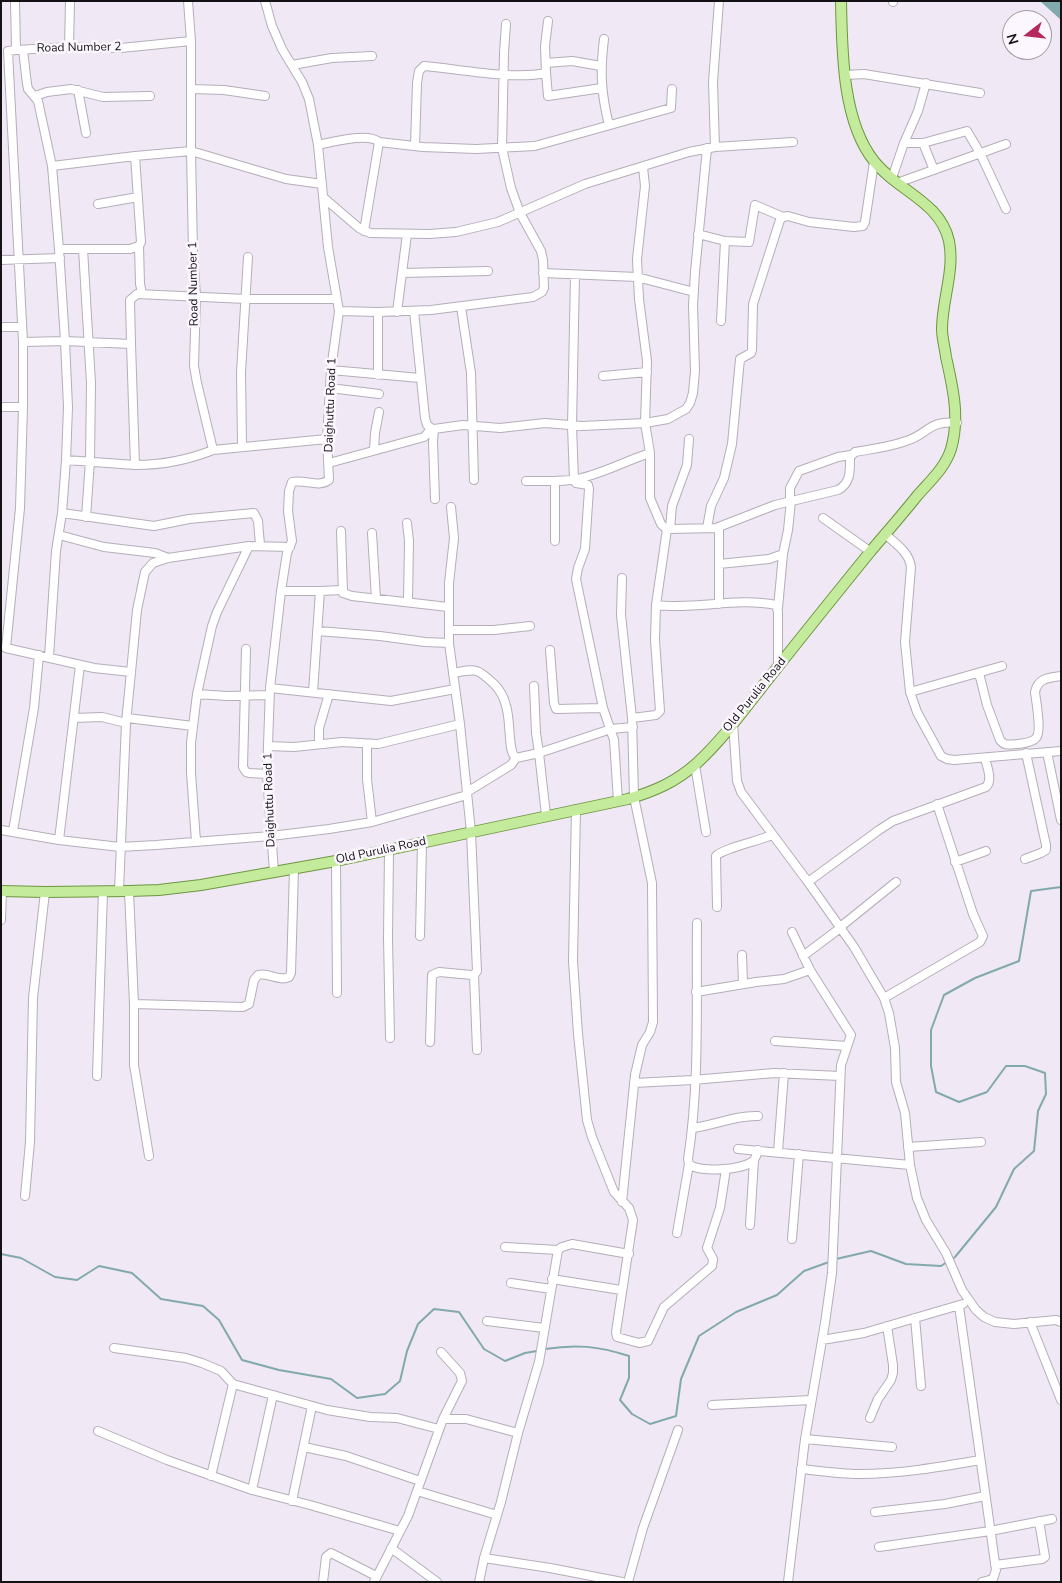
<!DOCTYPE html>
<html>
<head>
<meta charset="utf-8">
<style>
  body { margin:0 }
  #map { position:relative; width:1062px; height:1583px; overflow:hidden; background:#f0e8f4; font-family:"Nunito Sans",sans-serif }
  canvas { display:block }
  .frame { position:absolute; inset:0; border:2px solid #151216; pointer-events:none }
  .north { position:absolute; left:1002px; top:10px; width:50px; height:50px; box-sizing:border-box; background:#fcf7fe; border:1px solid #a09ba1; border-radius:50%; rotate:254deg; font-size:14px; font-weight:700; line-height:20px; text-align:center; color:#151216 }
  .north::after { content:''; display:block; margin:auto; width:18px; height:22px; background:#b6295f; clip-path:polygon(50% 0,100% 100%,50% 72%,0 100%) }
</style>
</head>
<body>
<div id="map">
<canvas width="1062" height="1583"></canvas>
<div class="frame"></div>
<div class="north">N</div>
</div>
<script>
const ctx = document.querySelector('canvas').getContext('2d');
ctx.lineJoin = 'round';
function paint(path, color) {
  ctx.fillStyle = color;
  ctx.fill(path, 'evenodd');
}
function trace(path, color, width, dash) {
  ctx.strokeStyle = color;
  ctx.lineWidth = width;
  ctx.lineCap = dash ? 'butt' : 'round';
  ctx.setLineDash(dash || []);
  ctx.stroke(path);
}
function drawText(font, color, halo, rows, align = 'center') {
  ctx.font = font + ' "Nunito Sans",sans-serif';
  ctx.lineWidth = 5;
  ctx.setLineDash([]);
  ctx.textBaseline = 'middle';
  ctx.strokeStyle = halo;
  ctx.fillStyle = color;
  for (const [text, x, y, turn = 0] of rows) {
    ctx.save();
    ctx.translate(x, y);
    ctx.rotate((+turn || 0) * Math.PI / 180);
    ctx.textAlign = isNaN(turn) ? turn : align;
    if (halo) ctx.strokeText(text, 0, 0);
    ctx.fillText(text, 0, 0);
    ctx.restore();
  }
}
paint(new Path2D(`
  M1040 1H1061V20Z`), '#82a9ac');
trace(new Path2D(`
  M1 1254 21 1258 55 1277 77 1280 99 1266 132 1273 161 1299 203 1306 219 1320 242 1360 279 1370 331 1379 357 1398 385 1394 400 1381 407 1351 418 1324 434 1309 459 1312 484 1349 505 1361 525 1353 537 1351
  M836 1259 871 1251 906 1264 941 1266 947 1262
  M951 1260 955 1257 996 1207 1014 1169 1034 1151 1038 1111 1046 1094 1045 1073 1025 1066H1006L987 1092 959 1102 936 1092 931 1066V1030L944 995 975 978 1019 961 1031 891 1061 887
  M545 1349C576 1344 598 1346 629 1356V1378L620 1400 632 1414 650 1424 676 1416 681 1379 699 1336 736 1312 777 1295 804 1271 829 1262`), '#82a9ac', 2);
const minor = new Path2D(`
  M15 1 16 50 69 47 121 48 191 41
  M188 1 191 41V151L193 252 196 296 194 366 197 383 213 450 327 439
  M265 1 272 26 282 49 302 82 309 99 318 145 328 247 339 311 331 370 327 439 329 480C319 488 304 479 292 482L289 491 288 511 292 541 287 553 281 591 270 688 267 774 274 872
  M893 1V2
  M604 39C600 72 601 93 609 125
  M69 47 70 1
  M16 50 8 51 23 342V407L20 508 6 648 94 668 131 672 126 723 119 891
  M23 50 27 84 28 89 38 101 52 166
  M546 63 572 61 601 66
  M292 65 332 58 372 56
  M546 73 548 96 602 88
  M845 75 864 74 980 93
  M191 89 224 90 265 96
  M78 90 86 133
  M35 96 47 92 71 89 103 97 150 96
  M379 142 423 147 476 149 535 146 671 108 672 89
  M904 143H923L967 131 980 153 1006 209
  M923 143 934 170
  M318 145C332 142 368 132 379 142L364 231
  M415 146 417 83 419 71 424 66C459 69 513 80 546 73L545 46 548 21
  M715 147 713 82 719 1
  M643 167 645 186 637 259 639 299 647 361 645 423 650 453V498L661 524 664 527 670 529 716 528 775 505 838 490C851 483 850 471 850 457L855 452C872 449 890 447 906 441 929 434 928 420 957 423
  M892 178 904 143 918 111 926 83
  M897 183 1006 144
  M324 198 359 228 370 233 429 234 456 232 498 222 585 184 689 152 715 147 793 142
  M98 204 138 197
  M698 234 725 241
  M139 246 140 284 142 293
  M59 249 52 166 135 156
  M83 249 91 383 90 461 86 517
  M1 260 60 258
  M402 273 488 271
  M543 273 637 277 694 292
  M575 275 572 426 574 480 576 483 588 485 589 489 585 549 578 568 576 579 603 708 614 740 618 801
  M461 307 471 373 474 480
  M339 311 378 312 431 310 533 297 542 292 544 288 543 260 541 251 520 213 511 188 502 148 504 53 506 24
  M414 311 425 418 427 425 431 428 434 429 463 425 500 428 545 423 582 426 645 423 668 419 686 409 690 403 693 393 695 371 693 305 695 272 707 148
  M397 312 407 234
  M721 321 725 241 749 242 755 205 783 217
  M1 327H22
  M23 342 65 341 68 407 66 460 62 513 56 551 49 657
  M131 344 130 300 137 294 246 299H337
  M331 370 420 378
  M378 375V312
  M603 376 647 372
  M330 388 379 394
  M1 407H23
  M434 429 433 442 435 499
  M242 446 241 372 248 257
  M213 450C188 460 162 465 135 465L131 344 65 341 59 249H130L139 246 141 242 135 156 191 151 286 179 322 184
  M374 450 375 433 379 412
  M66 460 135 465
  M329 463 424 437 427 434 431 428
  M526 481C543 481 561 482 577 479 602 474 625 461 650 453
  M790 501V488L799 471 838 457 851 455
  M62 513 154 526 189 519 254 513 258 521 260 545
  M823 518 871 552
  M407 523 409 541 408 602
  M707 528 711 506 724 478 732 444 740 359 751 353 752 350 753 304 780 220 783 217 788 216 809 222 854 227 863 226 865 222 874 162
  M670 529 672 506 687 465 689 439
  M341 531 343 593 352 596 448 607
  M372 533 376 599
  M885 534C896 544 909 552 911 567L905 642 910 692 917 712 941 756 947 759 954 760 1061 751
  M59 535 104 547 155 553 168 558
  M555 541V481
  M719 564 769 559 783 554 788 530 791 501
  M622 578 621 615 632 718 634 797 652 883 653 1022 650 1032 642 1045 635 1075 622 1202
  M281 591H320L313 692
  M320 591 342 590
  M719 604V527
  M656 605C696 610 736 597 776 605L778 612V666
  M778 608 783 554
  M449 630H494L530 626
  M318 631 380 636 425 642 449 643
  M246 649 243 767 246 772 249 773 267 774
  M550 650 554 703 556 709 603 708
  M131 672 137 610 145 572 153 563 168 558 249 546
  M453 673C476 669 476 667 494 684 517 706 504 749 516 758L539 753 536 733 534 686
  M979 673 987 705 1000 740C1005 747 1010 744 1018 744 1023 743 1032 743 1036 738 1042 732 1036 701 1035 692 1038 678 1048 678 1061 676
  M270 688 391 701 455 689
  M910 692 1002 666
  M197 694 227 696 270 695
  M74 718 102 717 126 723
  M127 718 193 726
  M632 718 656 715 660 711 655 640 656 605 667 529
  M733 723 737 781 741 792 808 882 854 947 884 998 889 1013 895 1048 896 1082 905 1113 910 1165 917 1198 926 1220 946 1253 962 1290 976 1310 984 1317 995 1322 1014 1324 1056 1320 1061 1322
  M319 744V728L329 694
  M367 744V779L372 822
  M268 746 294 747 342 742 378 744 460 724
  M1047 752 1061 820
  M695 765 706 832
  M576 809 573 961 578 1034 587 1120 592 1137 614 1192 629 1208 633 1220 616 1332 617 1337 639 1343 648 1341 664 1307 712 1266 713 1259 707 1248 720 1208 726 1169
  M546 815 539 753 611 729 633 727
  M1 830 59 840 120 847 156 845 271 836 329 829 372 822 467 795V792L511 765 516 758
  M13 831 34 708 39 655
  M59 840 80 665
  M196 841 191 773V743L197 694 212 626 217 612 249 546 290 547
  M389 850 388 938 390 1038
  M1025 859 1041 853 1046 850V845L1026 753
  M336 861 337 993
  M955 862 986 851
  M808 882 879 830 893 821 986 787C993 780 987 767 985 758
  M129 891 134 1004V1065L149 1156
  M717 907 716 856C724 848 759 841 772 835
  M1 920 2 891
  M697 923C696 1001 700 1082 688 1159L689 1164C698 1173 743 1170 753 1161 756 1158 757 1154 758 1150
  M420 936 422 843
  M742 955 743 984
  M803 956 839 929V928L896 882
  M474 975 477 1050
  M696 992 756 982 784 979 810 970
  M884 998 980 942 983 936 973 914 937 804
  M134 1004 243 1007 249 1004 254 980 258 975C269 972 279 982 289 977L291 973 294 869
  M775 1041 847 1046
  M430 1042 432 975 439 972 472 975H474L477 971 471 832 460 724 449 643V583L454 538 451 507
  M97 1076 103 891
  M634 1083 693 1080 774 1073 840 1076
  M693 1128C715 1125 736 1115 758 1116
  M908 1147 981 1142
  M738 1149 910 1165
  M778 1152 784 1073
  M25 1196 30 1142 33 998 45 892
  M750 1225 754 1160
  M677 1233 689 1164
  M792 1239 799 1154
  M505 1247 558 1250
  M552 1279 621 1290
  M511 1283 551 1289
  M959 1306 996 1570 993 1579 982 1582
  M915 1318 921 1386
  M487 1321 544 1328
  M1030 1322 1061 1400
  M822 1340 864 1333 963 1304
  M114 1348 186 1358 202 1363 221 1371 233 1384 327 1410 370 1417 397 1418 439 1429
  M441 1352 460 1373 462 1381 443 1419
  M712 1405 811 1400
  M870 1418 878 1399 891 1380 893 1373V1365L887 1326
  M98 1431 167 1460 252 1490 310 1505 400 1531
  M805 1439 892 1447
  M304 1447 346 1456 420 1481
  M801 1469C820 1471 840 1474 859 1474 900 1474 940 1467 980 1460
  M211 1476 233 1384
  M252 1490 273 1395
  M417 1491 497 1515
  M292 1501 312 1406
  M875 1512 945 1504 985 1496
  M879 1547 990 1531 1052 1519
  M391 1548 437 1582
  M484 1558 550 1568 622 1582
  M995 1565 1042 1559 1045 1557 1039 1521
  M323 1582 326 1557 331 1553 376 1576
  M374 1582 408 1516 443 1419H466L518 1433
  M479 1582 484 1558 501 1502 518 1433 539 1362 558 1250 562 1247 572 1244 629 1254
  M628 1582 643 1528 678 1430
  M788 1582 805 1439 825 1323 832 1273 841 1065 851 1035 810 970 792 932`);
const major = new Path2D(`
  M1 891 45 892 129 891 159 890 201 885 336 861 628 799C655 791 676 782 697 763 724 738 746 707 769 678 802 636 836 594 870 552 886 533 902 515 917 496 930 481 945 468 951 449 960 418 953 388 946 357 945 348 942 338 942 329 942 300 955 270 949 241 940 201 897 191 874 161 842 121 842 50 841 1`);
trace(minor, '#b5aeb9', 10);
trace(major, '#6d9642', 12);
trace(minor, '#fff', 8);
trace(major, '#c4eb9b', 10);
drawText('12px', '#151216', '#fcf7fe', [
  ["Road Number 2",79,48,-1],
  ["Road Number 1",194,284,-91],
  ["Daighuttu Road 1",331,405,-88],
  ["Old Purulia Road",755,695,-51],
  ["Daighuttu Road 1",270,800,-92],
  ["Old Purulia Road",381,851,-12]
]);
</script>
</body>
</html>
